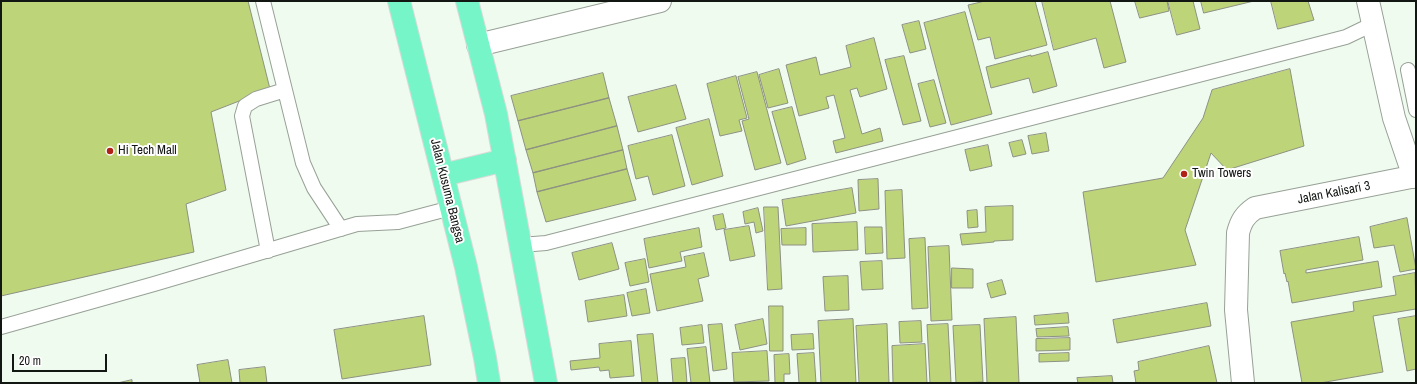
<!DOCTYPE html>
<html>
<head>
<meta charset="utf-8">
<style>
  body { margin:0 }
  #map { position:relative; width:1417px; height:384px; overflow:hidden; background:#f0fbef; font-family:"Archivo Narrow",sans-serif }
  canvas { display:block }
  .frame { position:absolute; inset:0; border:2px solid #131713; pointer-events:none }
  .scale { position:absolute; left:12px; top:354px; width:95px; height:18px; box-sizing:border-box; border:2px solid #131713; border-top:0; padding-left:5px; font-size:12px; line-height:14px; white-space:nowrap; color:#131713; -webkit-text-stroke:3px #fff; paint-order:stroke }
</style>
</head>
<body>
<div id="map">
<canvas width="1417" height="384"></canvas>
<div class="frame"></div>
<div class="scale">20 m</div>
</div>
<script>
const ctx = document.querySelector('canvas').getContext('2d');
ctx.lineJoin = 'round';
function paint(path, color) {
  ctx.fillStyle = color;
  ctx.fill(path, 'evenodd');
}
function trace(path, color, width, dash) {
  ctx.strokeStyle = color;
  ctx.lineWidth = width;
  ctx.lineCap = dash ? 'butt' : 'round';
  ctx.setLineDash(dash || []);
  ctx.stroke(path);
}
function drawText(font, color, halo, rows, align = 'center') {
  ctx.font = font + ' "Archivo Narrow",sans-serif';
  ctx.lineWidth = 4;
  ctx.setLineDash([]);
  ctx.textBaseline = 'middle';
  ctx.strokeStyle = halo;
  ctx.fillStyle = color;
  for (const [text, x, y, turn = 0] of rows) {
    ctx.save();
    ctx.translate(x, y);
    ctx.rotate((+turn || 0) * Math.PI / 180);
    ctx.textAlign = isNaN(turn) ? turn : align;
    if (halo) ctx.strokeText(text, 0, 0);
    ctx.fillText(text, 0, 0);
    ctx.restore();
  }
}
const building = new Path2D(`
  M1 1H248L270 89 211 112 226 190 186 204 194 252 1 296Z
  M980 1H1035L1047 45 995 59 990 37 978 40 968 5 981 2Z
  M1042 1H1110L1126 62 1104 68 1096 38 1054 50Z
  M1135 1H1167L1169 11 1140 18Z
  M1168 1H1193L1200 29 1177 35Z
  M1201 1H1254L1204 13Z
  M1271 1H1308L1314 20 1278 29Z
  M965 12 992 114 951 125 924 23Z
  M919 21 926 49 910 53 902 25Z
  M874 38 887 89 860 97 857 88 850 90 862 134 880 128 883 141 836 153 833 141 845 138 834 95 826 97 829 108 799 116 786 65 816 57 820 75 851 67 846 46Z
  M1048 52 1057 86 1033 93 1029 78 991 88 986 67 1031 55V56Z
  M904 56 921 121 903 125 885 60Z
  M779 69 788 103 768 108 759 75Z
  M1290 69 1304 146 1227 170 1211 153 1185 230 1196 265 1096 282 1083 192 1163 178 1203 118 1212 90Z
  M757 72 781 163 755 170 742 121 749 119 738 77Z
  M603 73 609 98 518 121 511 96Z
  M736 76 747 118 739 120 742 131 720 136 707 84Z
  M934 80 946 123 930 127 918 84Z
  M676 85 686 119 638 132 628 97Z
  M609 98 617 126 526 150 518 121Z
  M792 107 806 159 787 165 772 112Z
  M709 119 723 176 692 185 676 128Z
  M617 126 623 150 533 173 526 150Z
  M1046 133 1049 151 1032 154 1028 136Z
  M672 135 685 186 653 195 648 176 636 179 628 146Z
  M1022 140 1026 154 1013 157 1009 143Z
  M988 145 992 166 970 171 965 150Z
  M623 150 627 169 537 192 533 173Z
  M627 169 636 200 546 222 537 192Z
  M878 179 879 209 859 211 858 180Z
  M852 188 856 213 786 226 782 200Z
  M902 190 905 258 887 259 885 191Z
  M1013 206V240L994 241V242L962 245 960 234 986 232 985 207Z
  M764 207H778L782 289 768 290Z
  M758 208 763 231 756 233 754 222 745 224 743 212Z
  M977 210 978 227 968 228 967 211Z
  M723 214 726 228 716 230 713 216Z
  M1407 218 1416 269 1400 272 1394 245 1374 248 1370 227Z
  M857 222 858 250 813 252 812 224Z
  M749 226 755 256 730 261 724 230Z
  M865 227H882L883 253 866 254Z
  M699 228 702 247 680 252 682 261 649 268 644 239Z
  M806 228V245H782L781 229Z
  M1359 237 1363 260 1306 270V273L1378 261 1382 287 1292 303 1288 281 1287 282 1285 273 1284 274 1280 251Z
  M925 238 928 308 912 309 909 239Z
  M612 243 619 269 579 280 572 253Z
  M949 246 952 320 931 321 928 247Z
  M704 253 709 276 698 279 703 301 657 311 650 274 686 267 684 257Z
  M645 259 649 282 630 286 625 263Z
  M882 261 883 289 862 290 860 262Z
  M952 268 973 269V288H952Z
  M1415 273 1416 309 1373 316 1383 372 1320 383H1302L1291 322 1354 311 1353 302 1396 295 1393 277Z
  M848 276 849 310 825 311 823 277Z
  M1002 280 1006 294 991 298 987 284Z
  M646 289 650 313 632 316 627 293Z
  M624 295 627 316 588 322 585 301Z
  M1207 303 1211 326 1117 343 1113 320Z
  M769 306H783V351H770Z
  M1068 313 1069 323 1035 325 1034 316Z
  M424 316 431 365 342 379 334 330Z
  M1416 316V369L1407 371 1398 319Z
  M1016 317 1019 383H987L984 319Z
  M763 319 767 344 740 350 735 325Z
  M853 319 856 383H821L818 321Z
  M921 321 922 342 900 343 899 322Z
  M722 324 727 369 713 371 708 325Z
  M887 324 889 383H859L856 326Z
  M948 324 951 383H930L927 325Z
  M702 325 704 343 682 345 680 328Z
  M980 325 983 382 956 383 953 326Z
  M1068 327 1069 336 1037 337 1036 329Z
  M653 334 658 383H642L637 335Z
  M813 334 814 349 792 350 791 335Z
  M1070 338V350L1036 351V339Z
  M631 341 634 376 610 378 609 370 600 371 599 367 571 370 570 361 600 358 599 344Z
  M925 344 927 383H893L892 346Z
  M1209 346 1217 383H1136L1134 371 1139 370 1138 362Z
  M706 347 710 383H691L687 349Z
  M767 351 769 381 734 382 732 353Z
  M814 353 816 383H799L797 354Z
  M1069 353V361L1039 362V354Z
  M789 354 790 374H784V383H775L774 355Z
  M685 358 687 383H673L671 359Z
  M228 360 232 383H200L197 365Z
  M265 367 267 383H240L239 370Z
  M1112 376 1113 383H1078L1077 378Z
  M132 380V383H118Z`);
paint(building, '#bed478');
trace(building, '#8d9183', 1);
const service = new Path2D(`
  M263 1 303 163 314 188 341 229
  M1408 70 1416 110
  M521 245 546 243 1346 37 1373 24
  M268 251 242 116 245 106 256 99 285 90
  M1 327 154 284 357 224 398 222 451 208`);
const minor = new Path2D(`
  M478 45 660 1`);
const tertiary = new Path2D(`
  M1368 1 1394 118 1414 177
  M1243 383 1236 310 1238 233C1241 221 1245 215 1255 208L1416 176`);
const trunk = new Path2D(`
  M399 1 466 267 485 358 489 383
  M467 1 496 114 546 383
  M443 175 505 160`);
trace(service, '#97a196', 16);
trace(minor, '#97a196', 24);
trace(tertiary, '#97a196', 24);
trace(trunk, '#d9dad9', 24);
trace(service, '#fff', 14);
trace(minor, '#fff', 22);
trace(tertiary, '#fff', 22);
trace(trunk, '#76f6c8', 22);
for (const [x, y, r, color] of [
  [110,151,4,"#b02117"],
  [1184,174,4,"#b02117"]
]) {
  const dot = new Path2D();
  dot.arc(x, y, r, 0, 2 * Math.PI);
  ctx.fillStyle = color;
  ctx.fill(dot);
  trace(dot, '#fff', 1.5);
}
drawText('13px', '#131713', '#fff', [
  ["Hi Tech Mall",118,151],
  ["Twin Towers",1192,174]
], 'left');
drawText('13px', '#131713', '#fff', [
  ["Jalan Kusuma Bangsa",447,191,76],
  ["Jalan Kalisari 3",1334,193,-11]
]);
</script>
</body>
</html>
